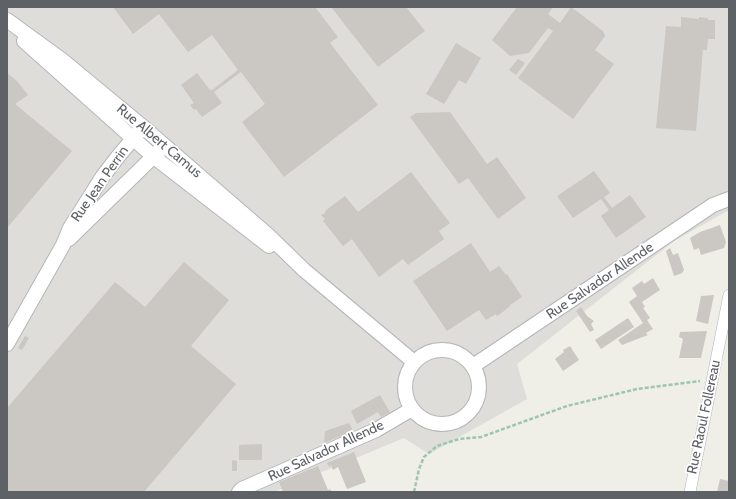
<!DOCTYPE html>
<html>
<head>
<meta charset="utf-8">
<style>
  body { margin:0 }
  #map { position:relative; width:736px; height:499px; overflow:hidden; background:#efeee7; font-family:Cabin,sans-serif }
  canvas { display:block }
  .frame { position:absolute; inset:0; border:8px solid #5e6166; pointer-events:none }
</style>
</head>
<body>
<div id="map">
<canvas width="736" height="499"></canvas>
<div class="frame"></div>
</div>
<script>
const ctx = document.querySelector('canvas').getContext('2d');
ctx.lineJoin = 'round';
function paint(path, color) {
  ctx.fillStyle = color;
  ctx.fill(path, 'evenodd');
}
function trace(path, color, width, dash) {
  ctx.strokeStyle = color;
  ctx.lineWidth = width;
  ctx.lineCap = dash ? 'butt' : 'round';
  ctx.setLineDash(dash || []);
  ctx.stroke(path);
}
function drawText(font, color, halo, rows, align = 'center') {
  ctx.font = font + ' Cabin,sans-serif';
  ctx.lineWidth = 3.5;
  ctx.setLineDash([]);
  ctx.textBaseline = 'middle';
  ctx.strokeStyle = halo;
  ctx.fillStyle = color;
  for (const [text, x, y, turn = 0] of rows) {
    ctx.save();
    ctx.translate(x, y);
    ctx.rotate((+turn || 0) * Math.PI / 180);
    ctx.textAlign = isNaN(turn) ? turn : align;
    if (halo) ctx.strokeText(text, 0, 0);
    ctx.fillText(text, 0, 0);
    ctx.restore();
  }
}
paint(new Path2D(`
  M7 7H729V210L674 241 517 364 527 399 429 454 404 438 274 492H7Z`), '#deddd9');
paint(new Path2D(`
  M113 7H315L338 37 330 43 378 105 284 177 242 122 265 104 241 72 214 92 222 103 202 117 196 109 194 110 190 105 194 103 181 85 197 73 210 90 211 89 212 90 238 70 212 35 188 52 159 14 133 34Z
  M331 7H406L425 31 378 67Z
  M517 7H553L548 14 560 23 571 7 603 31 605 36 595 50 614 64 573 119 518 78 553 31 548 28 529 53 510 56 492 40Z
  M681 17 699 19V17L708 18V20H715V39H708L707 50H703L696 131 656 128 666 26 681 27Z
  M456 43 481 58 466 84 459 80 444 104 426 94Z
  M518 59 525 63 516 75 509 70Z
  M7 73 17 81 28 95 15 104 72 151 7 228Z
  M450 112 487 164 497 157 526 198 498 219 468 178 459 184 410 117 416 113Z
  M594 171 610 193 604 197 612 208 630 195 646 217 616 238 601 216 609 210 601 199 573 218 557 196Z
  M411 172 450 223 439 231 444 239 408 265 403 259 379 277 352 239 343 246 323 221 325 219 321 215 325 213V211L345 196 358 212Z
  M720 225 726 242 724 248 701 255 699 248 694 250 690 238 700 232Z
  M471 243 490 272 499 266 506 275 507 274 522 297 510 305V306L504 311 497 316 496 314 486 320 479 310 447 331 413 281Z
  M670 248 673 255 678 253 684 270 682 273 674 276 666 251Z
  M184 262 229 300 191 346 236 384 144 492H7V408L115 282 145 307Z
  M653 278 660 290 642 302 645 307 643 308 650 318 647 320 653 329 646 333 648 335 622 345 618 340 643 323 629 302 637 296 632 288 642 281 644 284Z
  M714 295 708 324 696 321 701 296Z
  M581 307 587 316 594 321 591 324 594 330 590 332 576 311Z
  M628 318 634 327 601 349 595 340Z
  M707 331 701 358H679L683 339 679 337 680 332Z
  M25 336 29 338 22 350 18 348Z
  M570 346 579 360 563 371 555 359 564 352 563 350Z
  M380 395 390 412 381 417 378 412 357 424 351 411Z
  M349 423 353 431 324 443 325 431Z
  M262 444V460H239V445Z
  M354 452 366 482 347 489 338 467 333 470 331 465 329 467 327 463Z
  M232 460 237 461V471H232Z
  M318 466 328 490 330 489 332 492H283L279 482Z
  M720 479 729 481V492H717Z`), '#cbc8c4');
const minor = new Path2D(`
  M690 492 729 295`);
const tertiary = new Path2D(`
  M7 20 62 60 143 127 268 235 304 270 414 362
  M24 41 154 157 269 246
  M69 239 160 150
  M7 344 63 245 70 228 103 176 120 154 138 133
  M405 387a37 37 0 1 1 74 0a37 37 0 1 1-74 0Z
  M473 366 713 205 729 199
  M239 492 242 489 376 430 412 409`);
trace(minor, '#b4b6ba', 12);
trace(tertiary, '#b4b6ba', 16);
trace(new Path2D(`
  M414 492 419 469 424 457 437 446 459 439 481 437 567 406 637 389 700 381`), '#9ec6ad', 2.5, [4, 2]);
trace(minor, '#fff', 11);
trace(tertiary, '#fff', 14);
drawText('14px', '#5e6166', '#fff', [
  ["Rue Albert Camus",159,141,40],
  ["Rue Jean Perrin",100,184,-55],
  ["Rue Salvador Allende",600,281,-34],
  ["Rue Raoul Follereau",704,417,-78],
  ["Rue Salvador Allende",326,451,-25]
]);
</script>
</body>
</html>
